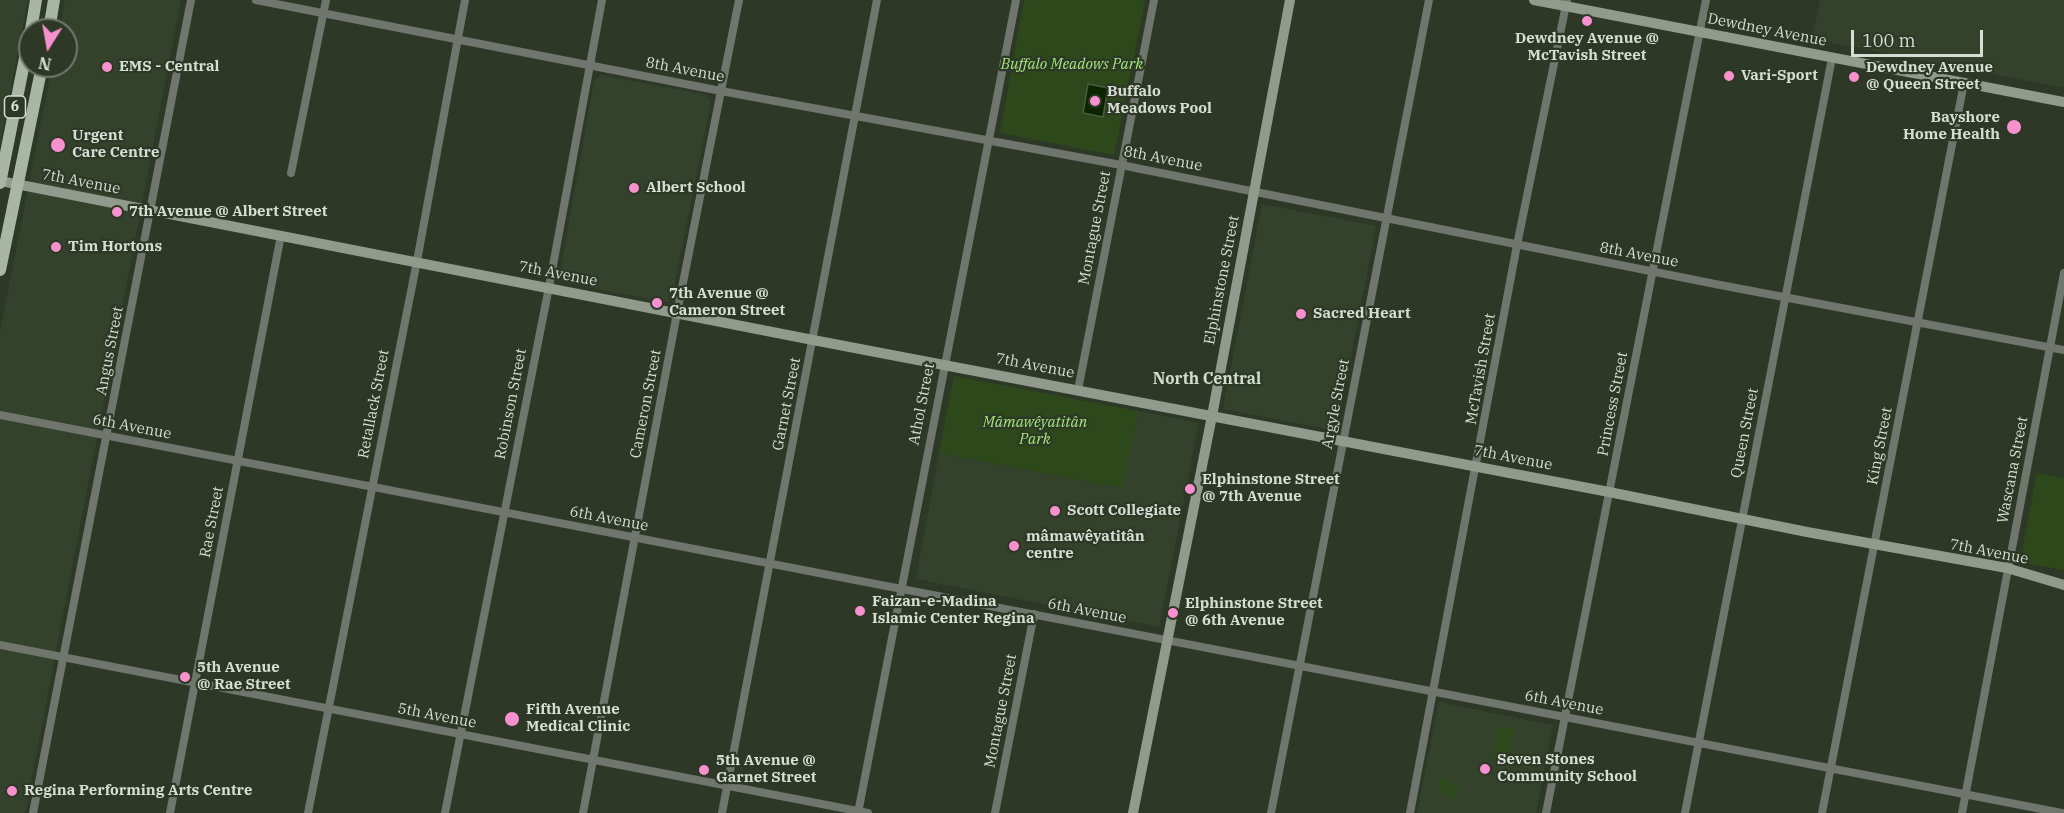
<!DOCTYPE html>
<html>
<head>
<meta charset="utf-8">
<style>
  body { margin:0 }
  #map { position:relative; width:2064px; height:813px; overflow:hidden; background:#2d3827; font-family:"IBM Plex Serif",serif }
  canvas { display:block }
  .north { position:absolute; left:18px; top:18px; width:60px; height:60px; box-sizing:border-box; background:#2d3827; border:2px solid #717a6b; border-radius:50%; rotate:191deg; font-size:16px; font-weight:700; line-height:24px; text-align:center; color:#d6ddd2 }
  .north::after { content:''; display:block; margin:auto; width:21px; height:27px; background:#f790ce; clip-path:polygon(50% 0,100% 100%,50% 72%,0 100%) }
  .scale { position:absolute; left:1851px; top:30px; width:132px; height:27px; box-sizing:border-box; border:3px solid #d6ddd2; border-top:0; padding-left:8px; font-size:18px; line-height:21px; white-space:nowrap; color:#d6ddd2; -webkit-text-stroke:4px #2d3827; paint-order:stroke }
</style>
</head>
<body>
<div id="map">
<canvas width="2064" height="813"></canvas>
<div class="north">N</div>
<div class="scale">100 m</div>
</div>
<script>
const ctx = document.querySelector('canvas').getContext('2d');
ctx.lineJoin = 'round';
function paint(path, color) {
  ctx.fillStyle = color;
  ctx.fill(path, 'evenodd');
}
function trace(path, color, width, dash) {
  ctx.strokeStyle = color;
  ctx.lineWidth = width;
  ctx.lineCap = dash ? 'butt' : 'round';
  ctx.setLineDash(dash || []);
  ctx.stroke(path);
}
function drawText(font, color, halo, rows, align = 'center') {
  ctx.font = font + ' "IBM Plex Serif",serif';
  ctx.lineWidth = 4.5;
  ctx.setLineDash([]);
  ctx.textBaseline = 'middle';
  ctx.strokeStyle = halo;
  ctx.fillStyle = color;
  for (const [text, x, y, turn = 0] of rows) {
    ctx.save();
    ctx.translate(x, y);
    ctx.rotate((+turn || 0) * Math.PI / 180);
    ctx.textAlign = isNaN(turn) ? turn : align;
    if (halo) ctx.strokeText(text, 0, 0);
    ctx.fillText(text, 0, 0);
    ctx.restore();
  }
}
paint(new Path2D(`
  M0 0H28L0 144Z
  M65 0H181L25 813H0V332L52 66H66V30H59Z
  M1820 0H2064V88L1812 39Z
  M601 75 706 95 711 102 672 298 670 301 666 302 565 283 559 279 594 81Z
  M1262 204 1376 226 1337 431 1223 409Z
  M1138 411 1199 423 1159 627 916 579 939 453 1122 488Z
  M1439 702 1553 725 1536 813H1417Z`), '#34422c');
paint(new Path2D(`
  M1024 0H1145L1114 155 1000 133Z
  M954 376 1138 411 1123 488 939 453Z
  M2037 473 2064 478V570L2020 562Z
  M1498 726 1515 729 1508 764 1491 760Z
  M1443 778 1460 788 1456 799C1445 796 1436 793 1440 780Z`), '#2d491b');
const water = new Path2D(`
  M1088 84 1108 88 1103 117 1083 113Z`);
paint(water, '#0d2400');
trace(water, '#495c3f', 1.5);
trace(new Path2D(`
  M256 0 721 91 1121 165 1715 284 2064 350
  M291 173 326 0
  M1078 390 1154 0
  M0 415 2062 813
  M0 645 868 813
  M33 813 191 0
  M170 813 281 235
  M308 813 417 261 465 0
  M445 813 549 287 602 0
  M583 813 677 313 739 0
  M722 813 877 0
  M858 813 1016 0
  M995 813 1034 614
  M1271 813 1429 0
  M1410 813 1517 245 1567 0
  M1546 813 1706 0
  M1685 813 1832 58
  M1822 813 1964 83
  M1962 813 2064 273`), '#70756d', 8);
trace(new Path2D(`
  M1534 0 2064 102
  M0 181 813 340 1609 492 1807 532 2007 568 2064 585
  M1133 813 1212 416 1290 0`), '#919a8c', 10);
trace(new Path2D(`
  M31 30 36 0
  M49 30 54 0
  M0 183 30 33
  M0 270 42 66`), '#aab6a4', 12);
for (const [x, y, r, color] of [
  [1587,21,6,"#f790ce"],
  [107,67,6,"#f790ce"],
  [1729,76,6,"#f790ce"],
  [1854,77,6,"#f790ce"],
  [1095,101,6,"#f790ce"],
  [2014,127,8,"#f790ce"],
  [58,145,8,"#f790ce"],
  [634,188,6,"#f790ce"],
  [117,212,6,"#f790ce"],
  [56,247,6,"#f790ce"],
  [657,303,6,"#f790ce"],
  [1301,314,6,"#f790ce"],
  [1190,489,6,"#f790ce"],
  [1055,511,6,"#f790ce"],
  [1014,546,6,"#f790ce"],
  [860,611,6,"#f790ce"],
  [1173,613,6,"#f790ce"],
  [185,677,6,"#f790ce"],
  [512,719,8,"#f790ce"],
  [1485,769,6,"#f790ce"],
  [704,770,6,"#f790ce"],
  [12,791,6,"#f790ce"]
]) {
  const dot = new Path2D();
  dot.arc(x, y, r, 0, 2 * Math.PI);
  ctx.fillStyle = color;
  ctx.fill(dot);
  trace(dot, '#2d3827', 2);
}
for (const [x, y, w] of [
  [15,107,21]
]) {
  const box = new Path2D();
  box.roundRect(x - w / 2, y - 11, w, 22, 4.5);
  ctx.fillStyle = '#2d3827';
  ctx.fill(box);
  trace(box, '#d6ddd2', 1.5);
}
drawText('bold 14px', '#d6ddd2', null, [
  ["6",15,107]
]);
drawText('15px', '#d6ddd2', '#2d3827', [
  ["Dewdney Avenue",1767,30,11],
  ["8th Avenue",685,70,11],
  ["8th Avenue",1163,159,11],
  ["7th Avenue",81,182,11],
  ["Montague Street",1095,228,-79],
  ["8th Avenue",1639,255,11],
  ["7th Avenue",558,274,11],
  ["Elphinstone Street",1222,280,-79],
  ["Angus Street",110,351,-79],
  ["7th Avenue",1035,366,11],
  ["McTavish Street",1481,369,-80],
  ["Retallack Street",374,404,-79],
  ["Robinson Street",511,404,-79],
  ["Cameron Street",646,404,-79],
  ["Garnet Street",787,404,-79],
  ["Athol Street",922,404,-79],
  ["Argyle Street",1336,404,-79],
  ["Princess Street",1613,404,-79],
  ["6th Avenue",132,427,11],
  ["Queen Street",1745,433,-79],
  ["King Street",1880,446,-79],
  ["7th Avenue",1513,458,11],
  ["Wascana Street",2013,470,-79],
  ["6th Avenue",609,519,11],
  ["Rae Street",212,522,-79],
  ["7th Avenue",1989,552,11],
  ["6th Avenue",1087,611,11],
  ["6th Avenue",1564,703,11],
  ["Montague Street",1001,711,-79],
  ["5th Avenue",437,716,11]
]);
drawText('bold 15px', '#d6ddd2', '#2d3827', [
  ["Dewdney Avenue @",1587,39,"center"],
  ["McTavish Street",1587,56,"center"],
  ["EMS - Central",119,67],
  ["Dewdney Avenue",1866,68],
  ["@ Queen Street",1866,85],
  ["Vari-Sport",1741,76],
  ["Buffalo",1107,92],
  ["Meadows Pool",1107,109],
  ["Bayshore",2000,118,"right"],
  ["Home Health",2000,135,"right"],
  ["Urgent",72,136],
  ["Care Centre",72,153],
  ["Albert School",646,188],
  ["7th Avenue @ Albert Street",129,212],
  ["Tim Hortons",68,247],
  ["7th Avenue @",669,294],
  ["Cameron Street",669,311],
  ["Sacred Heart",1313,314],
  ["Elphinstone Street",1202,480],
  ["@ 7th Avenue",1202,497],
  ["Scott Collegiate",1067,511],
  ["mâmawêyatitân",1026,537],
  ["centre",1026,554],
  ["Faizan-e-Madina",872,602],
  ["Islamic Center Regina",872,619],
  ["Elphinstone Street",1185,604],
  ["@ 6th Avenue",1185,621],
  ["5th Avenue",197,668],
  ["@ Rae Street",197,685],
  ["Fifth Avenue",526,710],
  ["Medical Clinic",526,727],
  ["Seven Stones",1497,760],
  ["Community School",1497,777],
  ["5th Avenue @",716,761],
  ["Garnet Street",716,778],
  ["Regina Performing Arts Centre",24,791]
], 'left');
drawText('italic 15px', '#a4e67c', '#2d3827', [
  ["Buffalo Meadows Park",1072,65],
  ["Mâmawêyatitân",1035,423],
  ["Park",1035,440]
]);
drawText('bold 16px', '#d0dec9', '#2d3827', [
  ["North Central",1207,379]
]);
</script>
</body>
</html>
